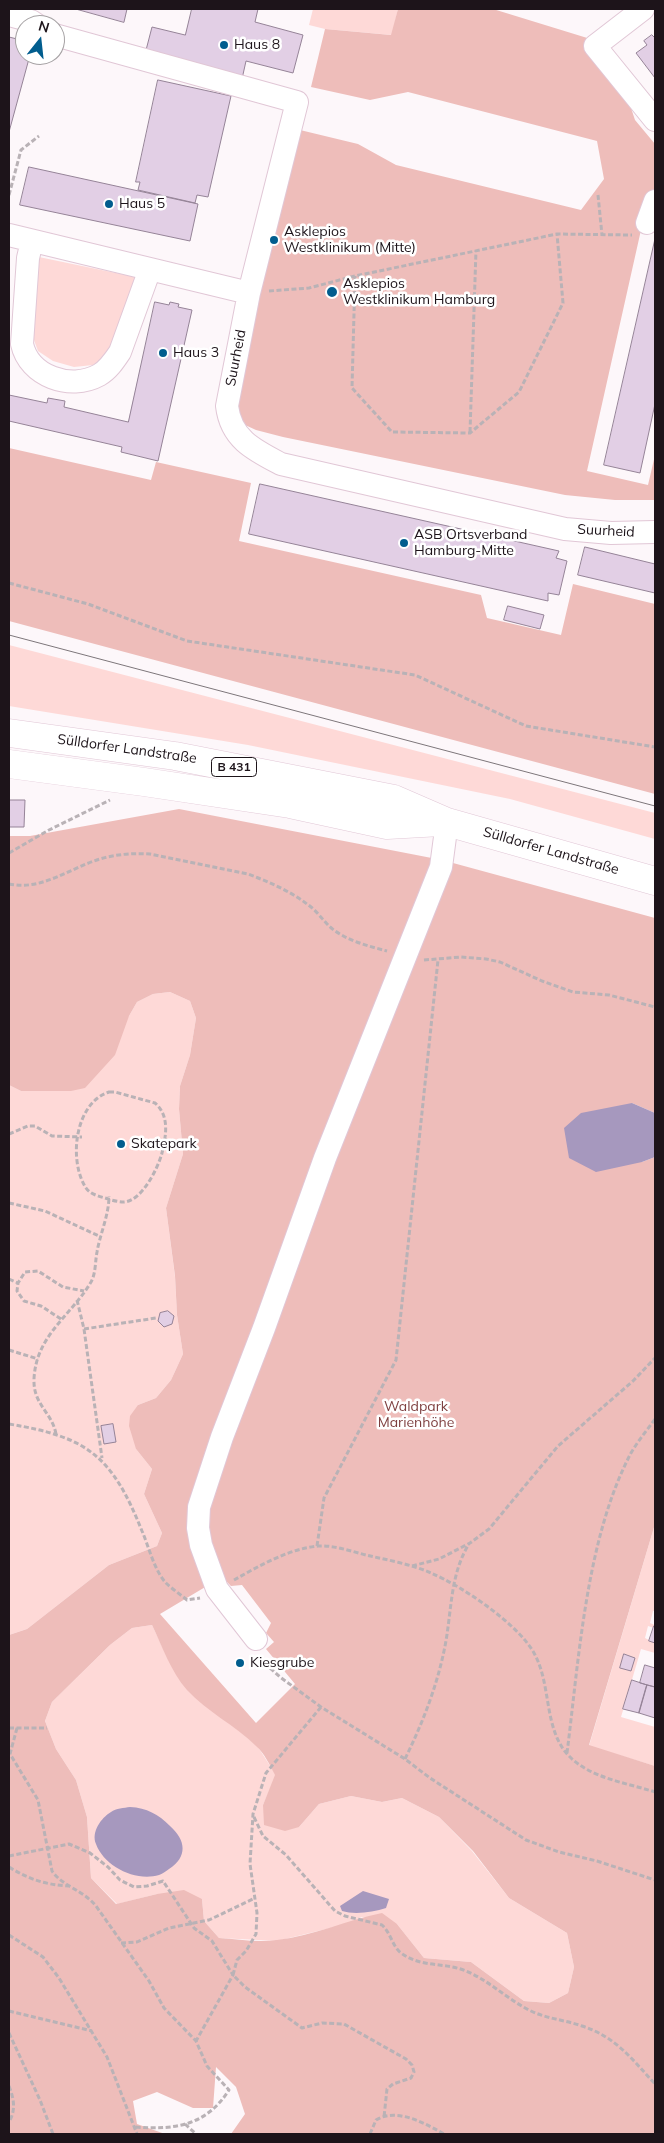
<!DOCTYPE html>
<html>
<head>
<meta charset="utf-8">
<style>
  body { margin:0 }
  #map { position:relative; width:664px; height:2143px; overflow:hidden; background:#fdf7fa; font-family:Mulish,sans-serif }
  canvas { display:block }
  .frame { position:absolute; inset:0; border:10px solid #1d141a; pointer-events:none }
  .north { position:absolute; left:15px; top:15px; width:50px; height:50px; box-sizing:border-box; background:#fff; border:1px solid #a5a1a3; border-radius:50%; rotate:16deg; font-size:14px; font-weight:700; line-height:20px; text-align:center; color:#1d141a }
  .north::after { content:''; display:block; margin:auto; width:18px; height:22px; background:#015d8e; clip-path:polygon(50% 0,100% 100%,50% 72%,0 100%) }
</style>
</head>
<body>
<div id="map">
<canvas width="664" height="2143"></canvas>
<div class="frame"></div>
<div class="north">N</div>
</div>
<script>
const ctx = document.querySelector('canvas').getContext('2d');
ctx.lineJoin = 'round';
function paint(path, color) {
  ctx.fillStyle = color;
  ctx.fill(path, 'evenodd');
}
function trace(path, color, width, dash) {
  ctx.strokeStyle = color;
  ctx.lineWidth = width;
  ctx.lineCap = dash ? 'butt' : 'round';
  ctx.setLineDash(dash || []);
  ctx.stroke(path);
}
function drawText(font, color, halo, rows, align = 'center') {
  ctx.font = font + ' Mulish,sans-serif';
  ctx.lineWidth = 5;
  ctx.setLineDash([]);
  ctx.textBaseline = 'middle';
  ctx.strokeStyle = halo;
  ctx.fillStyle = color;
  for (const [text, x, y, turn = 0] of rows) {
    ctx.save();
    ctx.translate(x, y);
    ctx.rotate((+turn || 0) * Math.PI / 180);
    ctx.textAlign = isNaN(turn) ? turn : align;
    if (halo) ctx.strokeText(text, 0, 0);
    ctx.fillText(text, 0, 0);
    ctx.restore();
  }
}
paint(new Path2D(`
  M313 9H398L392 35 325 29 309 25Z
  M34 256 140 278 108 354 93 365 74 367 53 361 38 351 31 332Z
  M9 645 655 813V839L510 799 248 745 9 706Z
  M170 992 190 1001 196 1018 190 1055 180 1086 179 1109 183 1154 166 1208 175 1277 177 1315 183 1354 171 1380 156 1398 138 1405 136 1449 152 1469 144 1494 162 1533 157 1546 109 1565 27 1629 9 1635V1085L21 1091H71L129 1016 137 1002 153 994Z
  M655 1524V1611H653L650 1623 655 1625 654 1628 648 1626 645 1638 655 1643V1653L641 1649 621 1717 655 1727V1766L589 1746Z
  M152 1625 169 1661 235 1727 258 1747 276 1775 263 1805 299 1827 319 1804 351 1796 382 1802 402 1798 439 1817 472 1851 509 1898 567 1933 574 1967 568 1993 549 2003 524 2001 471 1962 424 1958 397 1924 362 1917 347 1924 277 1941 219 1938 204 1921 202 1899 157 1894 117 1904 91 1878 87 1817 76 1780 56 1749 45 1721 52 1702 110 1645 132 1628Z`), '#fed9d7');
paint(new Path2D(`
  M398 9H493L610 45 635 120 655 144V191L643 221 587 471 648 485 655 455V500H615L565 495 283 437 256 430 232 419 236 389 300 130 358 144 396 165 581 210 604 179 597 141 408 92 370 100 311 87 325 29 391 35Z
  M9 448 151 480 156 462 251 483 239 541 481 595 487 618 561 635 573 584 655 604V794L9 621Z
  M179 809 442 860 655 918V1113L632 1103 642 1162 655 1157V1524L589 1745 655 1766V2134H231L245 2114 236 2087 216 2067 213 2108H193L157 2092 133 2101 137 2124 165 2134H9V1635L27 1629 109 1565 157 1546 162 1533 144 1494 152 1469 136 1449 129 1426 130 1416 138 1405 156 1398 171 1380 183 1354 177 1315 175 1276 166 1208 183 1154 179 1109 180 1086 190 1055 196 1018 190 1001 170 992 153 994 137 1002 129 1016 115 1055 85 1088 71 1091H21L9 1085V836H30ZM222 1577 231 1586 242 1585 271 1623 266 1633 274 1642 266 1649 295 1684 256 1723 160 1614ZM152 1625C162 1646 171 1672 187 1690 207 1712 235 1725 256 1746 264 1753 270 1765 275 1775L263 1805 264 1825 285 1831 299 1827 319 1804 351 1796 382 1802 402 1798 439 1817 473 1851 509 1898 567 1933 574 1967 568 1993 549 2003 524 2001 471 1962 424 1958 397 1924 382 1913C347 1920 313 1936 277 1940 258 1943 237 1939 219 1938L204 1921 202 1899 184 1890 157 1894 116 1904 91 1878 87 1817 76 1780 56 1749 45 1721 52 1702 110 1645 132 1628Z`), '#eebdba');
paint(new Path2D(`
  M632 1103 655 1113V1157L642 1162 596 1172 569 1158 564 1128 581 1113Z
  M130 1807C147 1808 158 1814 170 1826 186 1840 188 1857 169 1869 166 1871 162 1874 159 1875 135 1882 104 1866 96 1844 91 1832 101 1818 111 1812 116 1808 124 1808 130 1807Z
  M363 1891 389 1899 386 1908C373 1912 355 1915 342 1911L340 1906Z`), '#a698be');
const building = new Path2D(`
  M76 9H127L124 22Z
  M192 9H258L255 22 303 35 293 73 246 61 242 79 145 54 152 27 185 35Z
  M652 35 655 38V78L636 53 647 45 644 41Z
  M9 37 25 41V55H30L9 132Z
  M158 80 231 96 208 197 197 195 195 203 138 190 140 182H136Z
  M29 167 198 204 190 241 20 205Z
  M655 239V404L640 473 604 465Z
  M155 302 169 305 170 302 179 304 178 307 192 310 158 461 121 452 122 447 9 421V395L47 403 48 398 65 401 64 407 128 422Z
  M260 484 559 551 556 558 567 561 559 595 548 593V601L249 534Z
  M585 547 655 564V593L578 575Z
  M508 606 544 615 540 629 504 620Z
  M9 800H25L24 827H9Z
  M168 1311 174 1316 172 1324 164 1327 158 1321 160 1313Z
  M113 1424 116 1442 104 1444 101 1426Z
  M654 1626H655V1643L649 1641Z
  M624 1654 635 1658 631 1671 620 1668Z
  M645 1665 655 1668V1687L640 1683Z
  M632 1680 647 1685 639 1713 623 1709Z
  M647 1685 655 1687V1718L639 1713Z`);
paint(building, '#e2cfe5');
trace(building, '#958397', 1);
const minor = new Path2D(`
  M643 9 595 46 655 120
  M9 15 31 21 37 25
  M55 35 297 102 249 293 227 406C231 439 254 450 281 464L565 529 611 533 655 532
  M647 223 655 201
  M9 235 249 293
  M32 241 28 258 22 344C29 376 70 391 99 375 108 370 114 361 120 352L150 269
  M256 1639 217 1589 201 1545 198 1528 199 1507 222 1437 264 1328 325 1158 441 867 447 822`);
const major = new Path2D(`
  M9 733 175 756 394 799 447 822 655 881
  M9 764 144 782 290 804 387 825 441 822`);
trace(minor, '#e1c7d6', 24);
trace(major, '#e1c7d6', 29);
trace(new Path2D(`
  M9 195 21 150 39 136
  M598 195 602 235
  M355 276 352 388 392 432 470 433 519 392 563 303 557 234
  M269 291 309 288 355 276 557 234 632 235
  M470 432 476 250
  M9 583 88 604 187 641 415 675 526 726 655 747
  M9 853 49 830 110 800
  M9 884C42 891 70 868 100 859 116 854 134 853 150 854L248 874C269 882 290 891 307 904 316 910 322 919 329 926 344 940 368 946 387 951
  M424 960 461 957 486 959 500 962 542 981 573 992 609 995 655 1007
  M109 1092H115L155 1103C170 1116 166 1136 162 1153 158 1168 142 1201 124 1202 118 1202 111 1200 105 1198 98 1196 90 1194 86 1188 68 1160 75 1103 109 1092Z
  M9 1134 28 1126H35L52 1136 82 1137
  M9 1203 45 1211 101 1237
  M9 1279 18 1283
  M77 1300 84 1329 102 1458
  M61 1319 41 1306 24 1301 17 1291 18 1283 25 1272 38 1271 63 1287 84 1291
  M84 1329 156 1318
  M9 1350 38 1359
  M9 1424C88 1437 112 1456 142 1531 149 1547 154 1570 166 1583 172 1589 180 1594 187 1600L200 1598
  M56 1434C52 1412 33 1405 34 1379 36 1335 71 1316 91 1282 96 1273 95 1262 97 1252 100 1234 109 1215 109 1196
  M317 1546 324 1498 396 1360 438 960
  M412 1566 439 1559 470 1543 489 1529 558 1446 633 1381 655 1358
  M234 1580C259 1566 288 1549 318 1546 334 1545 350 1551 366 1555 387 1560 411 1564 431 1573 462 1586 518 1624 534 1653 552 1685 543 1729 569 1756 590 1778 627 1783 655 1792
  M259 1658 280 1677 321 1707 405 1759 430 1778 526 1840 559 1852 597 1861 655 1880
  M321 1707 266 1773 253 1814 250 1864 257 1913 256 1934 246 1951 237 1960 233 1975 245 1987 302 2028 322 2023 344 2024 406 2059 412 2065 414 2072 411 2078 393 2084 387 2089 384 2117
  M9 1728H47
  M17 1728 10 1754 38 1800 52 1871C62 1886 83 1890 96 1906L149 1981 164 2008 196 2041 207 2066 229 2090C206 2126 175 2130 135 2127
  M567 1753C579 1659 586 1538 631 1453 638 1441 647 1430 655 1419
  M405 1759C422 1724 436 1689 444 1651 452 1615 449 1576 469 1544
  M254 1817 263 1836 286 1855 335 1911 345 1916 382 1925C391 1933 392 1946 401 1953 421 1968 445 1962 466 1971 490 1981 508 2000 531 2011 548 2019 565 2020 582 2026 616 2037 632 2059 655 2084
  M9 1856 69 1844 90 1853 108 1867 120 1880 134 1887 147 1886 163 1881 194 1928 212 1941 233 1975 196 2041
  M9 1867C28 1879 46 1885 69 1886
  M9 1935 43 1957 59 1978 107 2057 137 2134
  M121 1943 137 1942 169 1928 209 1920 255 1898
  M9 2011 92 2031
  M9 2033 40 2100 53 2134
  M9 2086C14 2099 16 2110 9 2122
  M185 2124 196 2134
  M370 2134 376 2120C397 2107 426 2124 444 2134`), '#b9b2b6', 3, [5, 2.5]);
trace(minor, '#fff', 22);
trace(major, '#fff', 28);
trace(new Path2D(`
  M9 635 655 806`), '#7d767a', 1);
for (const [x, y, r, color] of [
  [224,45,5,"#015d8e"],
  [109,204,5,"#015d8e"],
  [274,240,5,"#015d8e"],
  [332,292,6,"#015d8e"],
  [163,353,5,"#015d8e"],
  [404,543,5,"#015d8e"],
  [121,1144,5,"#015d8e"],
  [240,1663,5,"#015d8e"]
]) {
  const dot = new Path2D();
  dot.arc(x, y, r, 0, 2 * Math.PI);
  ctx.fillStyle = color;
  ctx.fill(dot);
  trace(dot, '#fff', 2);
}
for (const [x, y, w] of [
  [234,767,45]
]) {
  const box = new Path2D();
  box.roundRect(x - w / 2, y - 9.5, w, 19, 4);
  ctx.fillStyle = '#fff';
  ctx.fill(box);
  trace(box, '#1d141a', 1);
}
drawText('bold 12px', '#1d141a', null, [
  ["B 431",234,767]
]);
drawText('14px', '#1d141a', '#fff', [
  ["Haus 8",234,45],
  ["Haus 5",119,204],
  ["Asklepios",284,232],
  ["Westklinikum (Mitte)",284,248],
  ["Asklepios",343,284],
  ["Westklinikum Hamburg",343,300],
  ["Haus 3",173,353],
  ["ASB Ortsverband",414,535],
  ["Hamburg-Mitte",414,551],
  ["Skatepark",131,1144],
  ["Kiesgrube",250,1663]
], 'left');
drawText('14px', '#1d141a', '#fff', [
  ["Suurheid",236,358,-79],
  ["Suurheid",606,531,3],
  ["Sülldorfer Landstraße",127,749,8],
  ["Sülldorfer Landstraße",551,851,16]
]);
drawText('14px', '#7e3f3f', '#fff', [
  ["Waldpark",416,1407],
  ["Marienhöhe",416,1423]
]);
</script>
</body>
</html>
